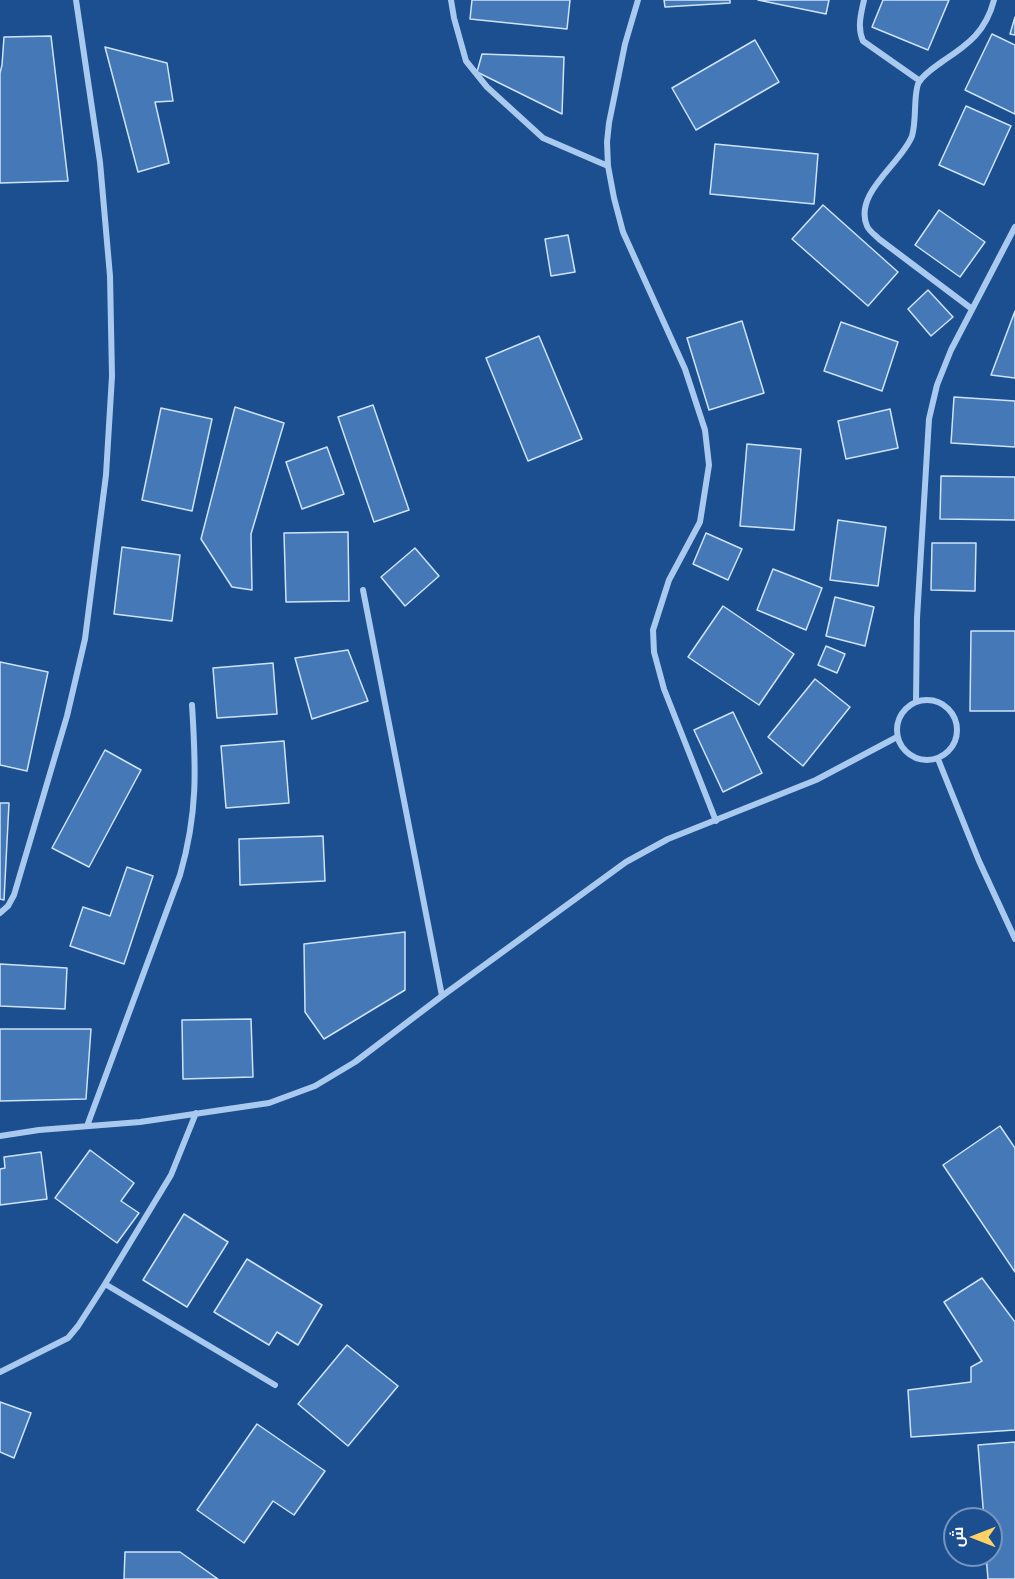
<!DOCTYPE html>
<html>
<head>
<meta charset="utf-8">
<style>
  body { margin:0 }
  #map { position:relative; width:1015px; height:1579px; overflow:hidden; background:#1b4f8f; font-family:"Archivo Narrow",Cairo,sans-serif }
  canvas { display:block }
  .north { position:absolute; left:943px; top:1507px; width:60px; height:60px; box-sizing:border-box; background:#1b4f8f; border:2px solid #7695bc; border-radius:50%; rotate:270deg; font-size:16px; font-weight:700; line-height:24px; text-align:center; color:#fff }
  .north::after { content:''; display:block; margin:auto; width:21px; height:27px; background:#ffd166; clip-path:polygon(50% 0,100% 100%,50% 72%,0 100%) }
</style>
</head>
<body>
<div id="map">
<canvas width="1015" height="1579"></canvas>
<div class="north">ش</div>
</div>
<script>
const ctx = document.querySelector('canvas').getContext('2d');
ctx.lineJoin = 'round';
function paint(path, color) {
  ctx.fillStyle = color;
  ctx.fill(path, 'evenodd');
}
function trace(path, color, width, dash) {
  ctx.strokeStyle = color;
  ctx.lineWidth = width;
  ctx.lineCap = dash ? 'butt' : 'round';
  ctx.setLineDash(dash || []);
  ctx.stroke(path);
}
const building = new Path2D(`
  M472 0H570L567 29 470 19Z
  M664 0H730V3L665 7Z
  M758 0H829L826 14Z
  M883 0H949L928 50 872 27Z
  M1015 17V35L1010 34Z
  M992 34 1015 45V114L965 90Z
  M51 36 68 181 0 183V73L2 65 4 37Z
  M755 40 779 82 696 130 672 88Z
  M105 47 167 63 173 101 155 102 169 163 138 172Z
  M482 54 564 57 562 114 477 72Z
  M966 106 1011 126 984 185 939 165Z
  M715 144 818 154 814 204 710 194Z
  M823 205 898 272 868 306 792 239Z
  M939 210 985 242 960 277 915 245Z
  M568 235 575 272 551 276 545 239Z
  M928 290 953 317 931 336 908 309Z
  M1015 311V378L991 375Z
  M742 321 764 393 709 410 687 338Z
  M841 322 898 342 882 391 824 371Z
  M539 336 582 439 528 461 486 358Z
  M954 397 1015 401V447L951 443Z
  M373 405 409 510 374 522 338 417Z
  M235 407 284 423 251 534 252 590 232 587 201 539Z
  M161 408 212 419 192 511 142 500Z
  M890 409 898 448 846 459 838 421Z
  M747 444 801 449 794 530 740 526Z
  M327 447 344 494 302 509 286 462Z
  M941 476 1015 477V520L940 519Z
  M838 520 886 527 878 586 830 580Z
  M348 532 349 601 286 602 284 533Z
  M706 533 742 549 728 580 693 564Z
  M932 543H976L975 591 931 590Z
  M122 547 180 555 172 621 114 614Z
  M415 548 439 576 405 606 381 577Z
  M773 569 822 588 806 630 757 610Z
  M835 597 874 607 865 646 826 636Z
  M723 606 794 654 759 705 688 657Z
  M971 631H1015V711H970Z
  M826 646 845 654 837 673 818 665Z
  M348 650 368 701 312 719 295 658Z
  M0 662 48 672 27 771 0 765Z
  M273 663 277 714 217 718 213 668Z
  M815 679 850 707 803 766 768 737Z
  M733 712 762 773 723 792 694 730Z
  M284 741 289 803 226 808 221 746Z
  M105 750 141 770 89 867 52 848Z
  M0 803H9L4 900 0 899Z
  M323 836 325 881 240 885 239 839Z
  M127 867 153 876 124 964 70 946 83 907 110 916Z
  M405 932V990L324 1039 305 1012 304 944Z
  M0 964 67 968 65 1009 0 1006Z
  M251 1019 253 1077 183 1079 182 1020Z
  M0 1029H91L86 1099 0 1101Z
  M1000 1126 1015 1148V1272L943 1165Z
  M90 1150 134 1183 121 1201 139 1213 117 1243 55 1198Z
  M41 1152 47 1199 0 1205V1169L5 1168 4 1157Z
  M184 1214 228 1242 187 1307 143 1280Z
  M247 1259 322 1305 298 1345 277 1332 269 1345 214 1312Z
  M982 1278 1015 1322V1430L911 1437 908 1390 971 1382V1367L982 1361 944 1302Z
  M347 1345 398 1386 348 1446 298 1404Z
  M0 1402 31 1413 14 1458 0 1452Z
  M257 1424 325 1471 294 1515 273 1501 244 1543 197 1510Z
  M1015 1442V1579H988L986 1555H991V1519H984L978 1445Z
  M125 1552H180L218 1579H124Z`);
paint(building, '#4478b7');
trace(building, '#cfe3fa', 1.5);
trace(new Path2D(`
  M451 0 454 18 466 61 487 87 543 138 608 166
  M638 0 625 44 609 123 607 142 608 166 614 198 623 232 685 369 705 430 709 465 700 522 669 580 653 630 654 652 664 689 716 821
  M864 0C861 14 857 27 863 41L920 81
  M972 309 879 239C875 235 869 231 867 226 853 193 902 163 912 136 917 120 913 92 919 82 925 73 935 67 943 61 969 44 986 31 994 0
  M363 590 442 996
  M897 730a30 30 0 1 1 60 0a30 30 0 1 1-60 0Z
  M916 702 917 618 929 419 937 385 951 350 1015 227
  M938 759 979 861 1015 939
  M0 913 8 906 14 895 67 716 85 639 106 475 112 376 110 276 100 162 76 0
  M196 1113 171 1175 105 1284 275 1385
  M87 1126 180 875C198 813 196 768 192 705
  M0 1136 39 1130 140 1122 269 1103 315 1086 355 1062 442 996 626 862 668 839 816 780 897 737
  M0 1372 68 1338 78 1326 105 1284`), '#a9c9ee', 6);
</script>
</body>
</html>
